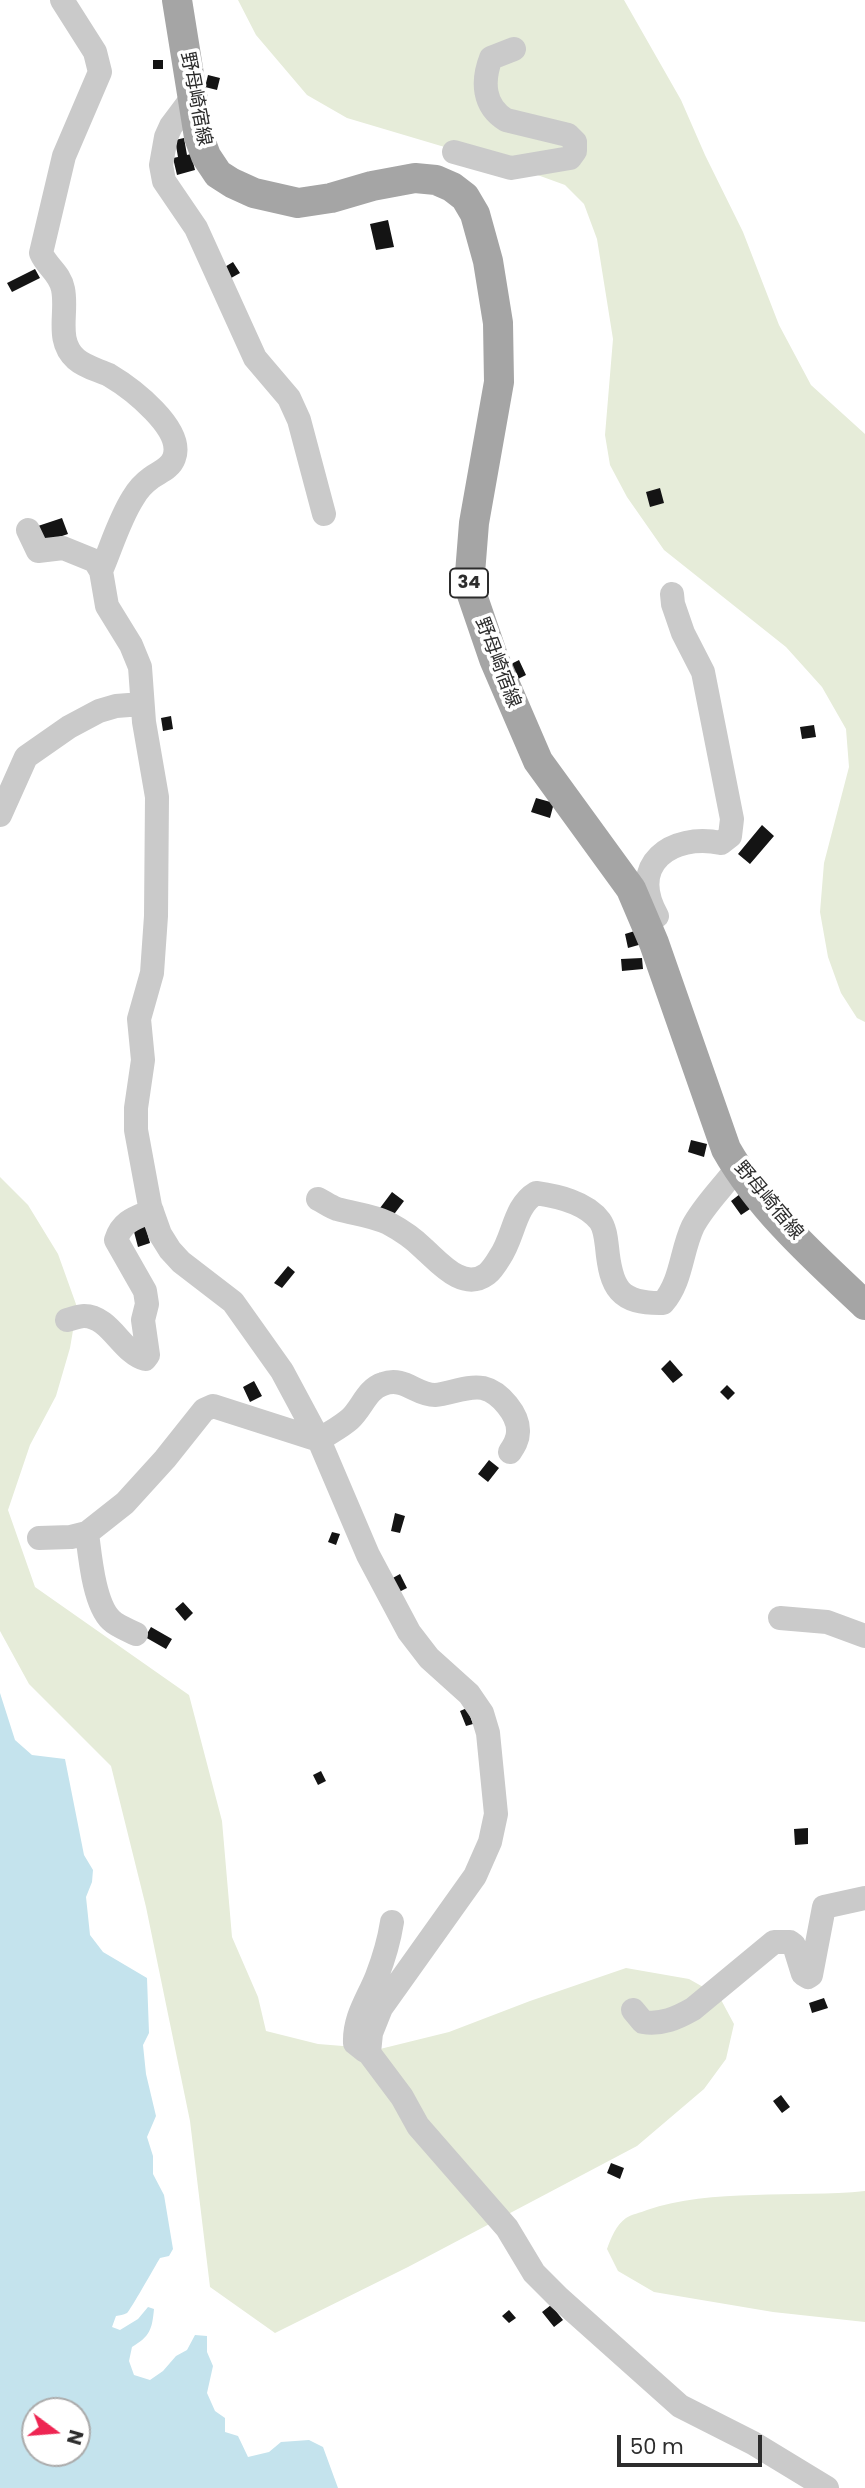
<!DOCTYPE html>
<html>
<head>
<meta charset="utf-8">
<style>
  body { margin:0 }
  #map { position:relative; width:865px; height:2488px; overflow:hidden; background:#fff; font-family:Poppins,sans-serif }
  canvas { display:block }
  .north { position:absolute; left:21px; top:2397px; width:70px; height:70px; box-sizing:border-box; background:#fff; border:2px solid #ababab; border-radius:50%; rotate:106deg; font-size:19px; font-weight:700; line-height:28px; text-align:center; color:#2d2d2d }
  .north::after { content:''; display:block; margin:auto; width:24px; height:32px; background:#ee2552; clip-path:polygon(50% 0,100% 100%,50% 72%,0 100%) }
  .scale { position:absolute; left:617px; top:2435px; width:145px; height:32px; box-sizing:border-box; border:4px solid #2d2d2d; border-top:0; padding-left:9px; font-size:21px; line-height:24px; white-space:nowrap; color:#2d2d2d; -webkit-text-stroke:5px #fff; paint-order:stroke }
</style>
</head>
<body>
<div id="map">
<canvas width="865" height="2488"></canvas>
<div class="north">N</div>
<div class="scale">50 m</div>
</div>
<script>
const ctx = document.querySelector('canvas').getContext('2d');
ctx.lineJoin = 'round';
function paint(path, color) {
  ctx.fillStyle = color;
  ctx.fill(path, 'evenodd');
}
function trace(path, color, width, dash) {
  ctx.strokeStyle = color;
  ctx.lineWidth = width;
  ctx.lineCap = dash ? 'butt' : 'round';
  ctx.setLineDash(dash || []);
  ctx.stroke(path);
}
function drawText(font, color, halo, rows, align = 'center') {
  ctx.font = font + ' Poppins,"Noto Sans JP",sans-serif';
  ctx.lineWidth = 7;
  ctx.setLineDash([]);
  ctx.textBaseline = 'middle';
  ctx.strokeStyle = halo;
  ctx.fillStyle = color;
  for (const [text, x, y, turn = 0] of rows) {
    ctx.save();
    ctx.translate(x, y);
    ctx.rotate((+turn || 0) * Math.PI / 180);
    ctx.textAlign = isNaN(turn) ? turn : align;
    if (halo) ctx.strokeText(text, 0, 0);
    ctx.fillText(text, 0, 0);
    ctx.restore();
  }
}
paint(new Path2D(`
  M238 0H624L681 100 705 155 743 232 779 325 811 385 865 434V1022L857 1018 841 993 828 957 820 912 824 863 849 767 846 729 822 687 786 647 664 550 627 497 610 465 605 435 613 339 597 239 584 204 565 185 532 173 347 118 307 95 256 35Z
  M0 1177 28 1205 58 1254 77 1307 70 1348 56 1396 30 1445 8 1510 35 1587 189 1695 222 1821 232 1937 258 1997 266 2031 318 2044 380 2049 449 2032 530 2001 626 1968 689 1979 719 1996 734 2024 726 2059 704 2089 637 2146 408 2267 275 2333 210 2287 190 2121 146 1907 111 1766 29 1684 0 1631Z
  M865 2191V2322L773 2312 654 2292 618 2271 607 2249C611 2238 616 2225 626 2218 632 2214 640 2213 647 2210 710 2188 797 2198 865 2191Z`), '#e6ecd9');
paint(new Path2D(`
  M0 1693 15 1740 32 1755 65 1759 84 1855 93 1870 92 1882 86 1897 90 1935 103 1952 147 1978 149 2033 143 2045 146 2074 156 2116 147 2137 153 2156V2174L164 2195 173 2249 169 2256 160 2258C155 2266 130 2311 127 2313 123 2315 120 2315 116 2316L112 2327 120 2330 138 2319 148 2307 154 2309C152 2330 150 2336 132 2347L129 2361 134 2375 150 2380 163 2371 176 2356 187 2350 195 2335 207 2336V2352L213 2366 207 2393 215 2411 225 2418V2432L238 2436 248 2457 269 2452 281 2442 309 2440 323 2447 338 2488H0ZM35 2411H77V2453H35Z`), '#c4e3ed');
paint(new Path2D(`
  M153 60H163V69H153Z
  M208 75 220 78 217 90 205 87Z
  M184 138 187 155 191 154 195 170 177 175 173 158 178 157 175 140Z
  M388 220 394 247 376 250 370 224Z
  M233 262 240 273 224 282 218 271Z
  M35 269 40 278 12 292 7 283Z
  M660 488 664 503 650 507 646 492Z
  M62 518 68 534 44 542 38 526Z
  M519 660 526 675 516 680 509 665Z
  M171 716 173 729 163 731 161 718Z
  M814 725 816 737 802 739 800 727Z
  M536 798 554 803 550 818 531 812Z
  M762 825 774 836 750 864 738 854Z
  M638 930 642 944 628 948 625 934Z
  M642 958 643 969 622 971 621 959Z
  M691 1140 707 1144 704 1157 688 1152Z
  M392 1192 404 1201 392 1217 380 1208Z
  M740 1194 750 1209 741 1215 731 1201Z
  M145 1224 150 1243 138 1247 133 1228Z
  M288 1266 295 1272 282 1288 274 1283Z
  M670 1360 683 1375 673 1383 661 1369Z
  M254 1381 262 1396 250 1402 243 1387Z
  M727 1385 735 1393 728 1400 720 1392Z
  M489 1460 499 1468 488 1482 478 1474Z
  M395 1513 405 1516 400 1533 391 1531Z
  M332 1532 340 1534 336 1545 328 1542Z
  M400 1574 407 1588 399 1592 391 1579Z
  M183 1602 193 1613 185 1621 175 1609Z
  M151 1627 172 1639 166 1649 145 1637Z
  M467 1708 473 1724 466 1726 460 1711Z
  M321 1771 326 1781 318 1785 313 1775Z
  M808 1828V1844L795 1845 794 1829Z
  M824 1998 828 2008 812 2013 809 2003Z
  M781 2095 790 2107 782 2113 773 2101Z
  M611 2163 624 2168 620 2179 607 2173Z
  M551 2305 563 2320 554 2327 542 2312Z
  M509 2310 516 2318 509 2323 502 2316Z`), '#141414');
trace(new Path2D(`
  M62 0 95 52 100 72 64 156 41 253C47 267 60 273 63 289 68 313 55 340 76 359 85 367 98 370 109 375 131 388 185 429 174 458 170 469 159 472 151 478 144 483 137 491 133 498 119 520 111 548 101 571
  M192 98 171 126 166 137 161 165 164 181 196 228 255 358 289 398 299 420 324 514
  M454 152 511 168 570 158 575 151V142L568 135 506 120C483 106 482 81 491 58L514 49
  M28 530 38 551 63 548 95 561 101 571 107 606 131 645 140 667 144 722 157 797 156 916 152 973 139 1019 143 1060 136 1108V1130L150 1206 160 1234 170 1250 181 1262 233 1302 282 1371 319 1440 368 1555 409 1632 429 1658 469 1694 482 1713 488 1733 496 1814 490 1842 475 1876 381 2008 371 2033 369 2053 402 2097 418 2126 507 2228 534 2273 559 2298 680 2406 753 2443 827 2488
  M0 815 26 757 69 727 99 711 116 706 142 704
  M657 916C628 864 671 833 721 843L730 836 732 819 703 672 683 633 673 604 672 594
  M318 1199C324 1202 331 1207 337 1209 355 1214 371 1215 388 1223 401 1230 413 1238 423 1248 439 1262 463 1292 487 1274 492 1270 497 1262 500 1257 514 1237 514 1206 536 1193 557 1196 586 1202 600 1221 605 1228 606 1239 607 1247 611 1288 619 1304 663 1303 682 1281 681 1251 693 1226 704 1205 723 1187 737 1168
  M67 1320C72 1319 79 1316 84 1316 110 1316 122 1353 145 1359L148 1355 143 1320 147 1304 145 1291 116 1240C122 1221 135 1218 152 1211
  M87 1533C90 1556 94 1604 111 1620 117 1626 128 1630 136 1634
  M39 1538 71 1537 87 1533 125 1503 165 1459 204 1410 213 1406 319 1440C329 1433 341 1427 350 1419 362 1408 367 1389 383 1384 404 1376 416 1395 435 1395 450 1394 467 1385 483 1388 500 1392 519 1415 518 1432 518 1440 514 1446 510 1452
  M780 1618 827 1622 865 1636
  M633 2010 643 2022C662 2025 677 2018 693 2009L774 1942H790L794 1945 803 1974 808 1977 811 1975 824 1907 865 1898
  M365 2051 355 2043C354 2017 368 1999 377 1976 384 1958 389 1941 392 1922`), '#cacaca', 24);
trace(new Path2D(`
  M177 0 199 137 206 156 218 174 232 183 254 193 298 203 331 198 372 186 415 178 436 180 452 187 465 197 475 214 488 261 498 323 499 382 474 523 469 586 494 659 538 761 631 889 654 943 726 1149C760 1209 815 1258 865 1305`), '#a5a5a5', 30);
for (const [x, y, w] of [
  [469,583,38]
]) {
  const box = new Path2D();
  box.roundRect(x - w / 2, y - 14.5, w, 29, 5);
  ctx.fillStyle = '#fff';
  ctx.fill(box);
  trace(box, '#2d2d2d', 2);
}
drawText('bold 18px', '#2d2d2d', null, [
  ["34",469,583]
]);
drawText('19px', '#2d2d2d', '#fff', [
  ["野母崎宿線",195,99,79],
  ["野母崎宿線",497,663,69],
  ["野母崎宿線",768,1201,50]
]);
</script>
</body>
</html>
